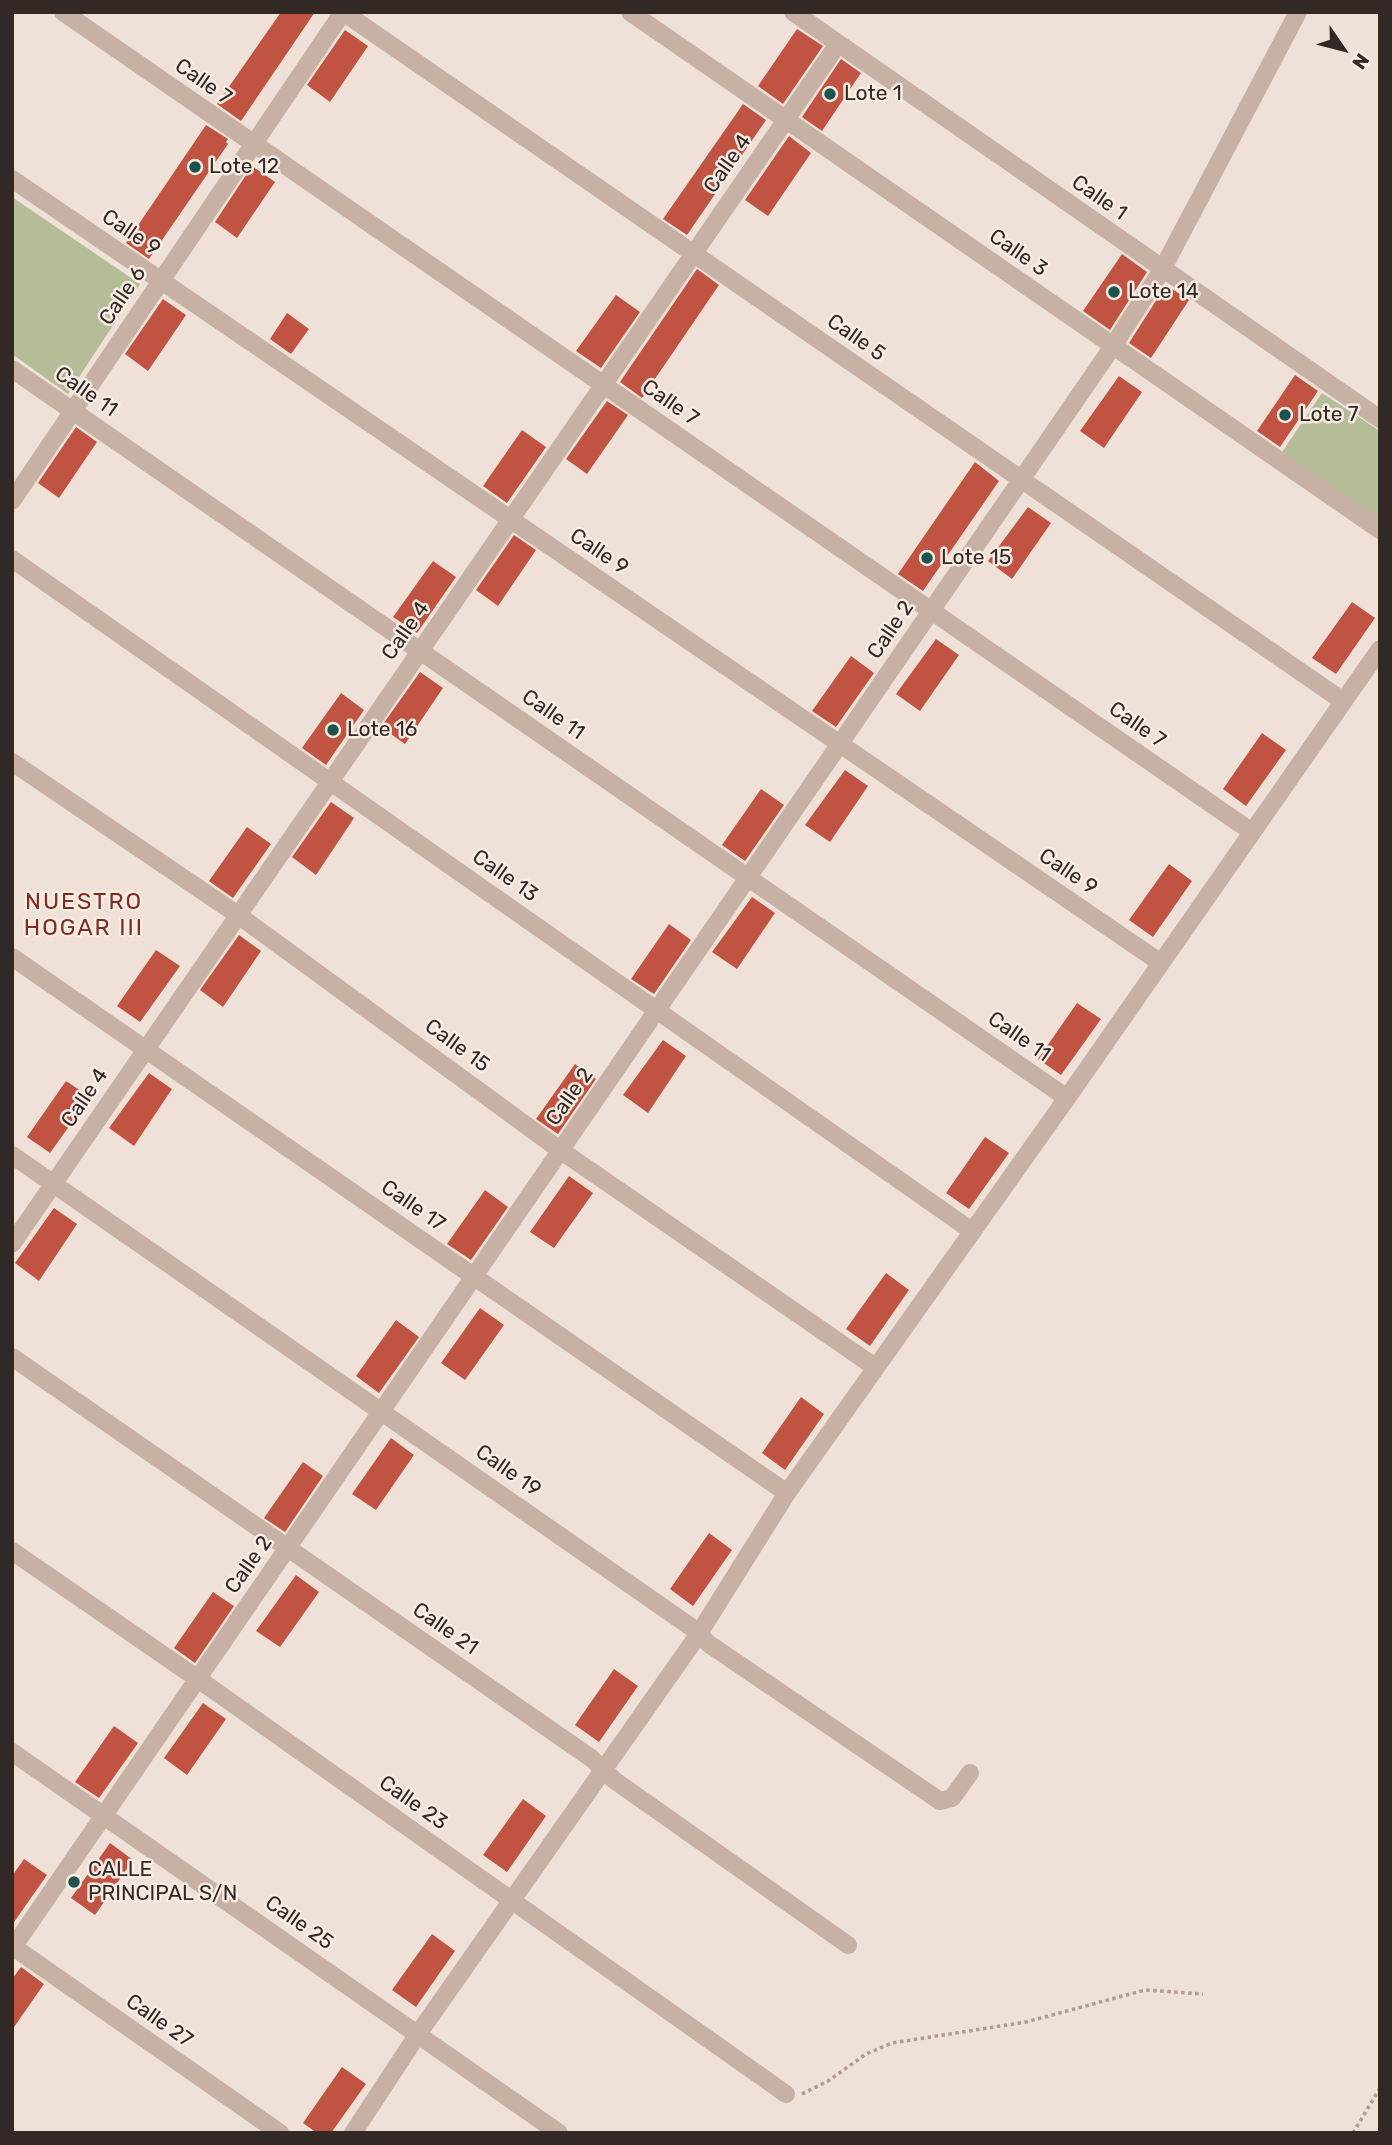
<!DOCTYPE html>
<html>
<head>
<meta charset="utf-8">
<style>
  body { margin:0 }
  #map { position:relative; width:1392px; height:2145px; overflow:hidden; background:#efe1d7; font-family:Rubik,sans-serif }
  canvas { display:block }
  .frame { position:absolute; inset:0; border:14px solid #322825; pointer-events:none }
  .north { position:absolute; left:1308px; top:14px; width:70px; height:70px; -webkit-text-stroke:5px #f8ece3; paint-order:stroke; rotate:125deg; font-size:19px; font-weight:700; line-height:28px; text-align:center; color:#322825 }
  .north::after { content:''; display:block; margin:auto; width:24px; height:32px; background:#322825; clip-path:polygon(50% 0,100% 100%,50% 72%,0 100%) }
</style>
</head>
<body>
<div id="map">
<canvas width="1392" height="2145"></canvas>
<div class="frame"></div>
<div class="north">N</div>
</div>
<script>
const ctx = document.querySelector('canvas').getContext('2d');
ctx.lineJoin = 'round';
function paint(path, color) {
  ctx.fillStyle = color;
  ctx.fill(path, 'evenodd');
}
function trace(path, color, width, dash) {
  ctx.strokeStyle = color;
  ctx.lineWidth = width;
  ctx.lineCap = dash ? 'butt' : 'round';
  ctx.setLineDash(dash || []);
  ctx.stroke(path);
}
function drawText(font, color, halo, rows, align = 'center') {
  ctx.font = font + ' Rubik,sans-serif';
  ctx.lineWidth = 5;
  ctx.setLineDash([]);
  ctx.textBaseline = 'middle';
  ctx.strokeStyle = halo;
  ctx.fillStyle = color;
  for (const [text, x, y, turn = 0] of rows) {
    ctx.save();
    ctx.translate(x, y);
    ctx.rotate((+turn || 0) * Math.PI / 180);
    ctx.textAlign = isNaN(turn) ? turn : align;
    if (halo) ctx.strokeText(text, 0, 0);
    ctx.fillText(text, 0, 0);
    ctx.restore();
  }
}
paint(new Path2D(`
  M12 197 140 284 68 394 12 354Z
  M1322 393 1380 431V523L1280 455Z`), '#b5bd98');
paint(new Path2D(`
  M281 12H315L241 121 217 104Z
  M797 29 823 46 783 104 758 86Z
  M345 30 368 46 330 102 307 85Z
  M841 59 861 73 822 131 802 117Z
  M743 104 766 120 687 235 663 219Z
  M206 125 228 139 226 142 228 144 149 259 126 243Z
  M789 136 811 153 768 216 745 200Z
  M252 166 275 182 237 238 215 222Z
  M1122 254 1147 272 1110 330 1083 311Z
  M697 269 719 285 642 398 620 382Z
  M1166 285 1189 300 1151 358 1129 343Z
  M616 295 640 312 601 368 576 351Z
  M163 299 186 315 148 371 125 354Z
  M287 313 309 329 291 354 270 339Z
  M1295 375 1318 391 1280 447 1257 431Z
  M1119 376 1142 392 1104 448 1080 431Z
  M607 401 628 415 587 474 566 459Z
  M76 427 97 442 59 498 38 483Z
  M522 430 546 447 507 503 483 486Z
  M975 462 999 481 923 591 898 574Z
  M1028 507 1051 523 1012 579 988 561Z
  M514 535 536 550 498 606 476 590Z
  M433 561 456 577 417 633 393 617Z
  M1352 602 1375 618 1336 674 1312 658Z
  M936 639 959 655 920 711 896 694Z
  M851 656 874 673 836 727 812 711Z
  M420 672 443 688 405 744 381 727Z
  M341 693 364 710 326 765 302 748Z
  M1262 733 1286 750 1246 806 1223 789Z
  M845 770 868 786 830 842 805 825Z
  M761 789 784 805 745 861 722 845Z
  M331 802 354 818 316 875 292 857Z
  M247 827 271 844 233 898 209 881Z
  M1169 864 1192 881 1153 937 1129 920Z
  M752 897 775 913 737 969 712 952Z
  M669 924 691 940 654 994 631 979Z
  M239 935 261 951 223 1007 200 990Z
  M156 950 180 966 140 1022 117 1006Z
  M1077 1003 1101 1019 1061 1075 1038 1059Z
  M663 1040 686 1056 648 1113 623 1095Z
  M575 1064 596 1079 558 1134 536 1119Z
  M149 1073 172 1089 134 1146 109 1128Z
  M66 1081 90 1097 50 1153 27 1137Z
  M985 1137 1009 1153 969 1209 946 1193Z
  M569 1176 593 1193 554 1248 530 1232Z
  M485 1190 508 1207 471 1260 447 1244Z
  M54 1208 77 1224 39 1281 15 1263Z
  M886 1273 909 1290 870 1346 846 1329Z
  M480 1308 504 1325 465 1380 441 1363Z
  M396 1320 419 1337 379 1393 356 1376Z
  M801 1397 824 1414 785 1470 762 1453Z
  M391 1438 414 1455 376 1510 352 1494Z
  M303 1462 323 1476 285 1532 264 1518Z
  M709 1533 732 1550 693 1606 670 1589Z
  M296 1575 319 1592 280 1647 256 1631Z
  M213 1592 234 1606 195 1663 174 1648Z
  M614 1669 638 1686 599 1742 575 1725Z
  M203 1703 226 1719 187 1775 164 1758Z
  M114 1726 138 1743 99 1798 75 1782Z
  M523 1799 546 1816 507 1872 483 1855Z
  M110 1843 133 1860 95 1915 71 1898Z
  M24 1859 47 1875 12 1925V1876Z
  M432 1934 455 1951 416 2007 392 1990Z
  M21 1967 44 1984 12 2030V1979Z
  M342 2067 366 2084 331 2133H317L303 2123Z`), '#c15343');
trace(new Path2D(`
  M802 2094 828 2081 866 2054 892 2043 1026 2022 1145 1990 1203 1994
  M1353 2133 1380 2088`), '#b29a8e', 3.5, [3.5, 3.5]);
trace(new Path2D(`
  M63 12 1252 832
  M343 12 1343 701
  M630 12 1380 530
  M793 12 1380 419
  M12 179 1161 963
  M12 369 1067 1098
  M12 501 343 12
  M12 559 972 1231
  M12 762 238 915 560 1150 875 1367
  M12 957 787 1493
  M12 1155 691 1627 709 1644 940 1801 952 1798 970 1773
  M12 1244 838 44
  M12 1357 591 1758 614 1780 848 1945
  M12 1551 198 1679 786 2094
  M12 1752 559 2133
  M12 1946 280 2133
  M12 1949 1113 346 1162 270 1298 12
  M353 2133 418 2034 698 1635 787 1493 1067 1098 1380 649`), '#c7b0a4', 18);
for (const [x, y, r, color] of [
  [830,94,7,"#1d524f"],
  [195,167,7,"#1d524f"],
  [1114,292,7,"#1d524f"],
  [1285,415,7,"#1d524f"],
  [927,558,7,"#1d524f"],
  [333,730,7,"#1d524f"],
  [74,1882,7,"#1d524f"]
]) {
  const dot = new Path2D();
  dot.arc(x, y, r, 0, 2 * Math.PI);
  ctx.fillStyle = color;
  ctx.fill(dot);
  trace(dot, '#f8ece3', 2.5);
}
drawText('21px', '#322825', '#f8ece3', [
  ["Calle 7",203,82,35],
  ["Calle 4",728,164,-55],
  ["Calle 1",1099,198,35],
  ["Calle 9",131,233,34],
  ["Calle 3",1018,253,35],
  ["Calle 6",123,296,-56],
  ["Calle 5",856,338,35],
  ["Calle 11",86,392,35],
  ["Calle 7",670,403,35],
  ["Calle 9",599,552,34],
  ["Calle 2",891,630,-56],
  ["Calle 4",406,631,-55],
  ["Calle 11",553,715,35],
  ["Calle 7",1137,725,35],
  ["Calle 9",1068,872,34],
  ["Calle 13",505,876,35],
  ["Calle 11",1019,1037,35],
  ["Calle 15",457,1046,36],
  ["Calle 2",570,1097,-55],
  ["Calle 4",85,1098,-56],
  ["Calle 17",413,1206,35],
  ["Calle 19",508,1471,35],
  ["Calle 2",249,1565,-55],
  ["Calle 21",445,1629,35],
  ["Calle 23",413,1803,35],
  ["Calle 25",299,1923,35],
  ["Calle 27",159,2021,35]
]);
drawText('21px', '#322825', '#f8ece3', [
  ["Lote 1",844,94],
  ["Lote 12",209,167],
  ["Lote 14",1128,292],
  ["Lote 7",1299,415],
  ["Lote 15",941,558],
  ["Lote 16",347,730],
  ["CALLE",88,1870],
  ["PRINCIPAL S/N",88,1894]
], 'left');
ctx.letterSpacing = '2px';
drawText('23px', '#7e2d21', '#f8ece3', [
  ["NUESTRO",84,902],
  ["HOGAR III",84,928]
]);
ctx.letterSpacing = '0px';
</script>
</body>
</html>
